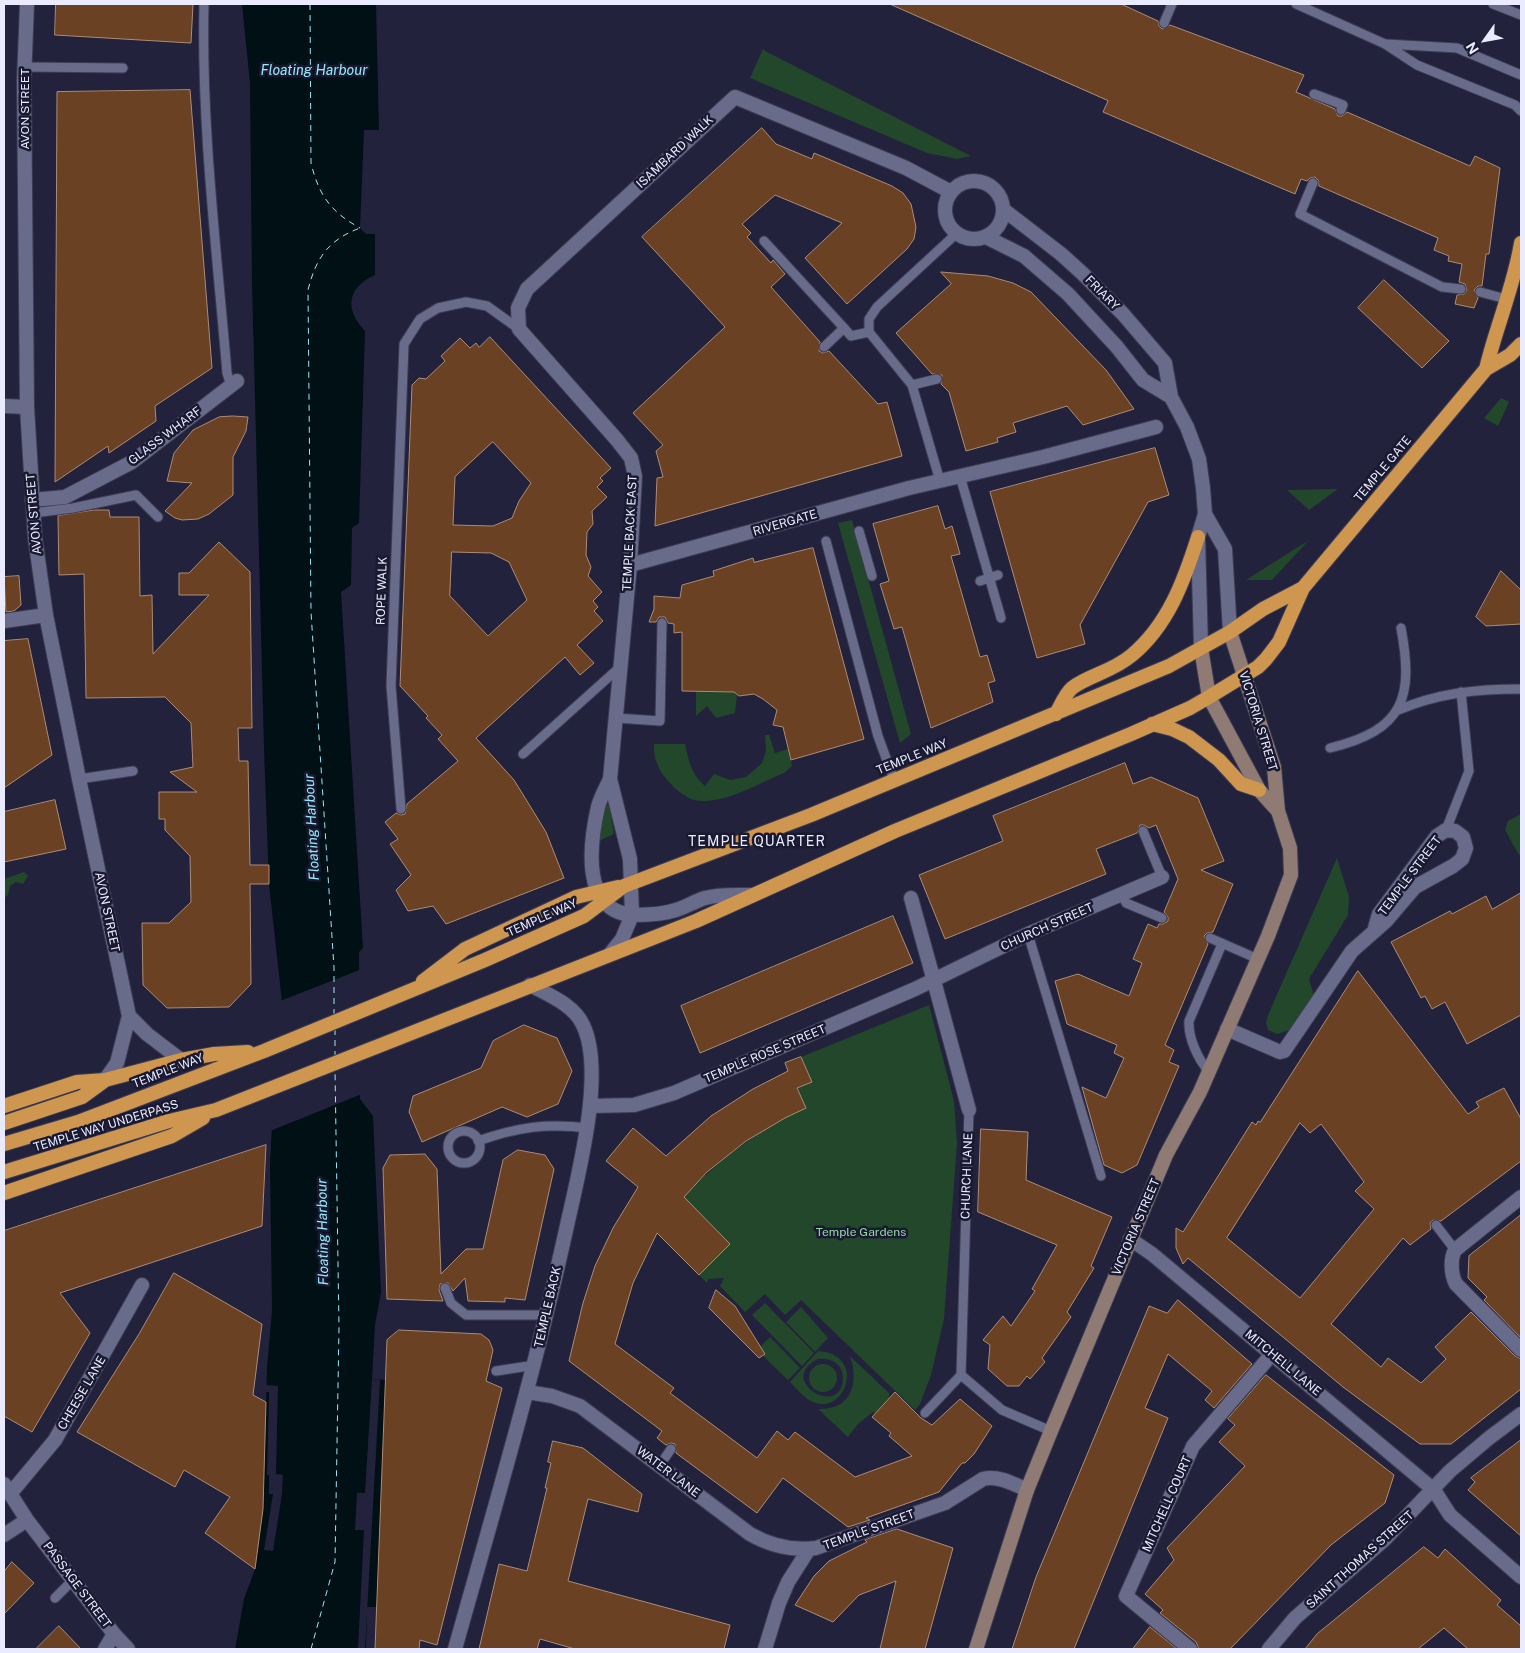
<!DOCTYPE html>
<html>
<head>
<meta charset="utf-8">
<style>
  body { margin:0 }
  #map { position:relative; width:1525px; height:1653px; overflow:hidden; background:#22223d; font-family:"Public Sans",sans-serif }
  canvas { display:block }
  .frame { position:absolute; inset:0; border:5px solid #eaebfe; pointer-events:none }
  .north { position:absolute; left:1460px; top:15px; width:50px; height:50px; -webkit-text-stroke:4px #191932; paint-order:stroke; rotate:238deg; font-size:14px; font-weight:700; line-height:20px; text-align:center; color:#eaebfe }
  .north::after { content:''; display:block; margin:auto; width:18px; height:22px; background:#eaebfe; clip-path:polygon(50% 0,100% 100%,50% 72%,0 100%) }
</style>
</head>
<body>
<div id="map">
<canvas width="1525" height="1653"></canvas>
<div class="frame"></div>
<div class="north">N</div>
</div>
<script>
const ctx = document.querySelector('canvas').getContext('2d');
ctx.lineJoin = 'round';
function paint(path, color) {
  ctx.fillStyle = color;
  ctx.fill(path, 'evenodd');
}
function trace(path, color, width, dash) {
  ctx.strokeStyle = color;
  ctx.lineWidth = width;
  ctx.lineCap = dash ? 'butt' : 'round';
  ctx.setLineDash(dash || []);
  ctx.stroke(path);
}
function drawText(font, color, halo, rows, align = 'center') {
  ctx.font = font + ' "Public Sans",sans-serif';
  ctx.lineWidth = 5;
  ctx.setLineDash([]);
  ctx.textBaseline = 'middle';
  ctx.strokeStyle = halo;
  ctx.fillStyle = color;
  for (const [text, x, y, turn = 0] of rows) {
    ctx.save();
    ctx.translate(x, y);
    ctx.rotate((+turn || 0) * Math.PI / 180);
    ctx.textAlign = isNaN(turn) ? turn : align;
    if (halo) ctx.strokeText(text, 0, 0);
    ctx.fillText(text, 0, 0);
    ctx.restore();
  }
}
paint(new Path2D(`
  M763 49 765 51 971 156 957 159 927 153 750 78Z
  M1501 398 1509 402 1498 426 1484 418Z
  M1338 489 1309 510 1287 490Z
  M852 520 911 734 900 743 838 523Z
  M1309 540 1272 580H1246Z
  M696 691 733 692 737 695 735 713 716 718 707 706 696 716Z
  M765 735H769L775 753 788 749 792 766 784 773C759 783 729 802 701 801 689 801 676 790 669 782 659 772 653 758 654 744H685C689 762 691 773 705 786L714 774 730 780 746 777 762 763 766 751Z
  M605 805H609L614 834 599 841Z
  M1521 814V854L1519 855 1505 830 1508 821Z
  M1337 858 1349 897 1348 915 1309 979 1314 996 1289 1030 1277 1034 1268 1030 1266 1023 1268 1015Z
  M24 872 28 876 23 884 16 882 10 886 8 895 4 898V879Z
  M929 1005 954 1101 957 1143 944 1319 931 1375 920 1404 915 1410 801 1300 785 1315 765 1294 745 1312 720 1286 724 1278 708 1279 707 1283 699 1275 730 1244 687 1200 682 1199C718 1160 758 1130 806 1108L797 1088 812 1082 801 1057Z
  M765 1303 814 1353 802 1366 752 1315Z
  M801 1307 828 1338 815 1352 786 1322Z
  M770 1337 800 1368 788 1380 757 1350Z
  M818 1351C867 1354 846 1416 813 1402 805 1399 796 1388 790 1382ZM818 1359C830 1357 843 1364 843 1378 842 1420 775 1380 818 1359Z
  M850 1356 889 1393V1398L875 1413 873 1412 858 1424 848 1437 818 1409C852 1410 859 1383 850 1356Z
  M809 1378a14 14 0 1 1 28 0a14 14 0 1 1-28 0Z`), '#22472a');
paint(new Path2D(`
  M242 4H376L379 130H364L360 228 366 234H375V275C346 288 345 310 365 331L359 523 352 528 351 585 341 592 363 948 359 952 360 1099 373 1116 381 1292 375 1325 372 1379 386 1380 377 1607H367L366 1649H235L244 1599 255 1569 263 1509 267 1368 272 1310 270 1165 274 1083 282 1002 269 884 264 749 252 282 250 83Z`), '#001014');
paint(new Path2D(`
  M362 969V1094L270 1131 271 1083 280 1001Z
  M372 1379 380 1380 365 1649H358L364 1530H355L356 1512 357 1493H365Z
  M266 1385 278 1386 276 1474 283 1475 282 1494 273 1551 264 1550 273 1494H269V1475H267L269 1392H266Z`), '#22223d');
trace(new Path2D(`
  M310 4 311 163C319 196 331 212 360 228
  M334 1015V968L311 612 308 290C316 258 328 240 360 228
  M335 1029V1057
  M311 1649 335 1562 339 1327 335 1069`), '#98eaf9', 1, [6, 5]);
const building = new Path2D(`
  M56 4H193L191 43 55 35Z
  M890 4H1121L1158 21 1159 26 1162 29 1170 25 1304 75 1296 92 1335 109 1338 116H1342L1347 112 1470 166 1475 156 1500 168 1489 254H1486L1482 286H1478L1474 290 1478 298 1474 308 1455 304 1457 295 1464 294 1467 290 1465 284 1459 282 1462 264 1448 261 1449 256 1434 250 1438 238 1319 186 1318 180 1315 177 1310 178 1307 181 1301 179 1295 194 1103 112 1108 101Z
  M190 90 212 368 155 406 156 421 109 453 108 446 55 482 57 92Z
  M762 128 776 144 812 159 814 153 892 186 903 193 911 204 916 227 914 239 907 249 847 304 805 258 842 223 775 195 742 224 751 233 747 237 771 263 773 260 785 274 771 287 820 342 819 351 823 353 829 351 878 404 887 402 902 456 655 526 657 478 663 477 656 451 663 445 633 413 725 327 642 237Z
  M941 272 988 276 1013 283 1031 292 1106 370 1134 409 1083 425 1067 406 1013 423 1016 432 997 438 998 442 966 451 949 392 941 384 942 375 932 374 896 333 951 284Z
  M1384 280 1449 341 1422 368 1358 308Z
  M490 337 611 468 600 478 603 481 597 487 607 497 592 511 593 524 587 532 586 555 591 567 588 576 602 592 593 601 598 607 594 611 603 621 577 645 594 663 580 675 565 657 476 738 514 780 546 832 564 878 446 924 433 906 408 911 396 890 411 875 390 844 398 839 385 822 396 813 401 815 405 814 407 804 458 761 438 739 442 735 426 718 428 716 400 686 412 385 419 378 426 379 445 361 441 356 460 338 470 348 476 343 479 347ZM493 442 531 483 519 501 512 518 493 526 453 525 455 477ZM452 552 491 553 509 562 527 600 488 636 450 596Z
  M233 416 248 417 246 431 233 457V495L209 514 198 519 182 520 175 518 165 511 192 483 167 481 174 453 193 430 219 417Z
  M1155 448 1169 495 1148 502 1080 625 1085 644 1037 658 990 492Z
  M938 506 945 529 952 526 960 554 951 556 980 657 987 655 995 681 988 683 993 702 931 728 902 627 894 629 880 584 889 581 873 524Z
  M94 510H109L110 517H139L140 596 152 595 153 654 209 595H179V573H189L219 542 250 572 252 728H238L239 761H248L250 865H269V884H250L251 984 229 1007 167 1008 143 985 142 923H169L191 902 190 856 165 830V819H159V792H197L170 772 193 767 191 723 165 697 86 698 84 574 59 575 58 516Z
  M813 548 864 739 791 760 783 727 773 725 777 710 763 699 754 694 739 696 734 692 682 691V632L674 633V624L668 623 665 617H659L656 622H649L654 609V596L680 598 682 585 714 576 713 571 753 558 754 562Z
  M1501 571 1521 590V624L1486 626 1476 617Z
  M19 576 21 605 14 611 6 612 4 577Z
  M28 639 52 755 4 788V641Z
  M1125 763 1133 784 1151 777 1198 798 1224 861 1201 870 1233 884 1213 932 1207 933 1204 936 1208 944 1165 1045 1174 1050 1169 1062 1179 1066 1137 1165 1122 1173 1104 1165 1082 1087 1106 1098 1124 1058 1114 1053 1117 1045 1067 1024 1055 981 1078 974 1129 996 1142 963 1133 959 1148 924 1157 928 1159 924H1163L1168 921V917L1164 912 1178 879 1156 825 1149 828 1144 825H1140L1137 833 1096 849 1106 874 945 939 919 875 1003 841 993 816Z
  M55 800 66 849 4 862V812Z
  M1521 893V1015L1467 1044 1445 1002 1432 1009 1425 996 1421 998 1391 942 1450 911 1452 914 1486 896 1492 909Z
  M893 916 913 963 700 1053 681 1006Z
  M1358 971 1468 1114 1479 1107 1476 1102 1504 1088 1521 1119V1161L1441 1221 1433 1220 1430 1223 1431 1229 1410 1245 1403 1238 1331 1324 1381 1367 1388 1358 1421 1383 1446 1359 1435 1347 1471 1312 1515 1356 1521 1359V1389L1451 1444H1420L1343 1387 1188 1258 1183 1264 1176 1248V1228L1183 1232 1252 1122 1256 1125 1258 1121 1260 1122ZM1300 1123 1310 1133 1321 1124 1364 1182 1355 1191 1374 1209 1300 1298 1227 1238Z
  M524 1025 557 1038 572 1071 558 1104 527 1117 502 1107 422 1142 409 1112 413 1096 481 1068 493 1041Z
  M801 1057 812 1082 797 1088 806 1108 785 1118 746 1141 707 1172 684 1197 730 1244 699 1275 657 1233 633 1283 615 1344 674 1388 670 1393 757 1458 777 1431 788 1440 795 1432 855 1477 912 1456 889 1436 891 1433 872 1417 895 1392 921 1418 932 1425 960 1399 992 1426 974 1454 965 1463H962L939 1492 866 1518 870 1520 848 1527 783 1478 757 1513 676 1453 675 1444 671 1443 666 1445 657 1438 662 1431 569 1361 583 1303 595 1266 613 1228 638 1187 606 1161 633 1128 666 1156 711 1116 753 1089 788 1071 785 1063Z
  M981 1129 1028 1132 1026 1180 1112 1217 1091 1266 1094 1268 1067 1312 1071 1317 1042 1358 1045 1362 1030 1379 1027 1376 1019 1386H1007L988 1369 990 1345 983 1340 1003 1316 1011 1326 1035 1291 1032 1289 1057 1245 978 1212Z
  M266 1145 262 1226 60 1293 90 1333 32 1432 4 1416V1231Z
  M518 1150 545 1155 554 1169 525 1300 505 1298V1302L468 1301 465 1278 453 1291 448 1283 440 1284 439 1290 443 1301 387 1299 383 1168 390 1155 425 1154 437 1169 441 1274 466 1249H483L503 1160Z
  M1521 1215V1338L1484 1300 1487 1297 1468 1278 1469 1256Z
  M174 1273 262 1324 253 1395 266 1402 263 1509 255 1569 205 1533 230 1497 184 1470 175 1487 77 1432 139 1334Z
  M716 1290 735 1306 765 1354 759 1358 709 1308Z
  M1178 1300 1252 1364 1214 1408 1205 1400 1212 1391 1168 1354 1145 1408 1168 1418 1074 1649H1012L1036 1577 1149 1306 1167 1313Z
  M399 1330 481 1334 489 1340 493 1350 486 1381 502 1388 437 1645 420 1640 419 1649H375L387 1340Z
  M1266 1375 1394 1475 1385 1503 1331 1545 1230 1649H1199L1196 1642 1160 1613 1163 1610 1145 1594 1174 1560 1167 1548 1245 1466 1219 1442 1235 1425 1228 1419Z
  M1521 1440V1536L1468 1490 1475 1482 1471 1478Z
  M553 1441 583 1448 642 1494 638 1512 588 1499 568 1581 730 1625 724 1649H575L540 1639 537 1649H479L499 1564 527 1571 547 1488H545L551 1463 548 1462Z
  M897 1529 953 1548 925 1649H880L896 1581 859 1595 833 1622 795 1605 814 1576 829 1561 867 1542 865 1540Z
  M1424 1547 1438 1558 1445 1549 1501 1600 1497 1605 1521 1626V1649H1468L1444 1628 1418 1649H1305L1317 1634Z
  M12 1562 34 1583 4 1614V1572Z
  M59 1626 81 1649H36Z
  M1150 1627 1177 1649H1133Z`);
paint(building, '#6a4123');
trace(building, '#ac8c77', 1);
const service = new Path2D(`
  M204 4C201 125 217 252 227 373L231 386
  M1296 4 1385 44 1417 65 1515 105 1521 111
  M1493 4 1521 15
  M1164 23 1172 4
  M1386 44 1457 48 1521 75
  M25 67 123 68
  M1314 94 1343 105 1341 110
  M1313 183 1300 214 1442 287 1461 289
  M764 241 844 328 824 347
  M1480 292 1506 299
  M844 328 851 336 869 332
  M912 385 937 379
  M960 476 1001 618
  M940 481 912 385 869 332V319L877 307 956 234
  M33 513 73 508 136 495 158 517
  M859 531 872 576
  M826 541 878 736 894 780
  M980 581 998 575
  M1396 711C1437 693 1477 689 1521 689
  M616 718 660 721 662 623
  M1330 748C1404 730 1414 698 1401 628
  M523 754 620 667
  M79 779 133 771
  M401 809 391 686 404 344 420 319 438 308 466 302 487 306 519 329
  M1446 830 1469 771 1461 692
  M1143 831 1162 877
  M1122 894 1126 903 1162 918
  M1028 934 1101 1176
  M1210 938 1258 959
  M1209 1072C1198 1059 1188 1038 1189 1021L1222 944
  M969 1110 961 1375 1002 1410 1051 1431
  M448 1147a16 16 0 1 1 32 0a16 16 0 1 1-32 0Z
  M478 1141C518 1127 546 1123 588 1128
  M1436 1225 1455 1250
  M445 1288 451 1303 466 1315H547
  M496 1371 535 1365
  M925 1413 961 1375
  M660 1465 671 1449
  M55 1598 73 1580`);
const pedestrian = new Path2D(`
  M32 500 65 497 132 462 237 381
  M630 565 909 488 1043 457 1156 427
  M934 981 969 1110`);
const minor = new Path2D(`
  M27 4 24 81 27 407 35 538 46 615 79 779 129 1016 117 1063 105 1080
  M945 210a29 29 0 1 1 58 0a29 29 0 1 1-58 0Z
  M1004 210 1061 254 1082 273 1123 314 1165 363 1171 397 1187 427 1199 459 1203 488 1205 514 1198 537 1201 648
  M986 237 1024 256 1068 294 1117 347 1143 380 1171 397
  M4 406 27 407
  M1205 514 1225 549 1230 632
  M4 621 46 615
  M610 779C606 788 600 798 598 807 590 842 580 913 634 915 647 915 664 914 676 910 686 907 695 901 705 898 719 894 735 895 750 895
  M911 898 934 981
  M610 954 622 939 632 915 630 859 610 779 630 565 635 476 631 458 617 440 519 329 518 308 527 289 735 97 906 168 951 192
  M129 1016 147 1034 181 1060
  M1227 1029 1280 1052 1284 1051 1352 951 1386 921 1415 887 1453 866 1462 859 1466 848 1463 837 1455 831 1446 830 1437 836 1379 914 1375 928
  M590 1106 634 1105 674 1093 915 989 1028 934 1162 877
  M1521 1197 1455 1250C1450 1259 1451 1275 1456 1284L1521 1350
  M1130 1239 1152 1254 1434 1490 1450 1515 1521 1577
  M527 1392 552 1396 580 1406 750 1534C771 1546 792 1551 816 1548L945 1503 983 1479C998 1475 1014 1484 1027 1490
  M10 1494 55 1440 142 1285
  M105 1649 114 1634
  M455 1649C494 1510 535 1371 566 1230 577 1179 606 1073 583 1025 574 1005 549 995 530 985
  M765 1649 779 1603 788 1582 809 1549
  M1190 1649 1126 1596 1193 1446 1272 1354
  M1269 1649 1295 1618 1385 1539 1450 1471 1489 1438 1521 1414`);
const tertiary = new Path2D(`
  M4 1484 27 1520 114 1634 128 1649
  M4 1535 27 1520`);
const secondary = new Path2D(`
  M1201 648 1209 697 1259 790 1278 811
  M976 1649 1027 1490 1051 1431 1166 1155 1200 1092 1268 936 1291 875 1290 848 1278 811 1274 767 1230 632`);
const trunk = new Path2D(`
  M1486 369C1496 327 1514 286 1521 243
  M1056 714C1060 707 1065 694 1072 688 1089 675 1112 672 1132 655 1168 625 1184 581 1198 537
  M1152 724 1172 729 1189 737 1219 760 1241 784 1259 790
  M423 981 465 949 576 897 618 887
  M4 1106 77 1082 105 1080 181 1060 214 1054 248 1052
  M4 1123 82 1097 104 1081
  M4 1144 78 1122 264 1051 485 960 584 916 624 886 811 815 1169 666 1230 632 1263 609 1303 588
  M4 1172 169 1121 216 1110 696 921 895 831 1131 734 1190 708 1209 697 1258 667 1266 659 1279 642 1303 588 1486 369 1510 355 1521 344
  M4 1193 172 1136 203 1118`);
trace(service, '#3d3c53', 11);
trace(pedestrian, '#3d3c53', 16);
trace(minor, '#3d3c53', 16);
trace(tertiary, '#3d3c53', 16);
trace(secondary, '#3d3c53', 16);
trace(trunk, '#3d3c53', 16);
trace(service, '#696b8b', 9);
trace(pedestrian, '#696b8b', 14);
trace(minor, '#696b8b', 14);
trace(tertiary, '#696b8b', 14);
trace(secondary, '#8f7b74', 14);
trace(trunk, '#ce964e', 14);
drawText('12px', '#eaebfe', '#191932', [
  ["AVON STREET",25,109,-90],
  ["ISAMBARD WALK",675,152,-43],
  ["FRIARY",1102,293,45],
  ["GLASS WHARF",165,436,-37],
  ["TEMPLE GATE",1383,469,-50],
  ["AVON STREET",34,514,-95],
  ["RIVERGATE",785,523,-16],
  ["TEMPLE BACK EAST",630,533,-87],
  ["ROPE WALK",382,591,-88],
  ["VICTORIA STREET",1258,721,73],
  ["TEMPLE WAY",912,757,-22],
  ["TEMPLE STREET",1410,876,-53],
  ["AVON STREET",107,912,78],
  ["TEMPLE WAY",542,918,-24],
  ["CHURCH STREET",1047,927,-24],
  ["TEMPLE ROSE STREET",765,1054,-23],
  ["TEMPLE WAY",168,1071,-21],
  ["TEMPLE WAY UNDERPASS",106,1126,-17],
  ["CHURCH LANE",967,1176,-88],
  ["VICTORIA STREET",1136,1227,-67],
  ["TEMPLE BACK",548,1307,-77],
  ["MITCHELL LANE",1283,1363,40],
  ["CHEESE LANE",82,1393,-60],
  ["WATER LANE",668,1472,37],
  ["MITCHELL COURT",1167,1504,-66],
  ["TEMPLE STREET",869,1530,-20],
  ["SAINT THOMAS STREET",1360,1560,-42],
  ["PASSAGE STREET",77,1585,53]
]);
drawText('12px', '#95d8a0', '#191932', [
  ["Temple Gardens",861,1232]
]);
drawText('italic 14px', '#98eaf9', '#191932', [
  ["Floating Harbour",314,71],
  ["Floating Harbour",312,827,-93],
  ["Floating Harbour",323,1232,-91]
]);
ctx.letterSpacing = '1px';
drawText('14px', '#eaebfe', '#191932', [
  ["TEMPLE QUARTER",757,842]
]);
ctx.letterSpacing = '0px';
</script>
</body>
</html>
